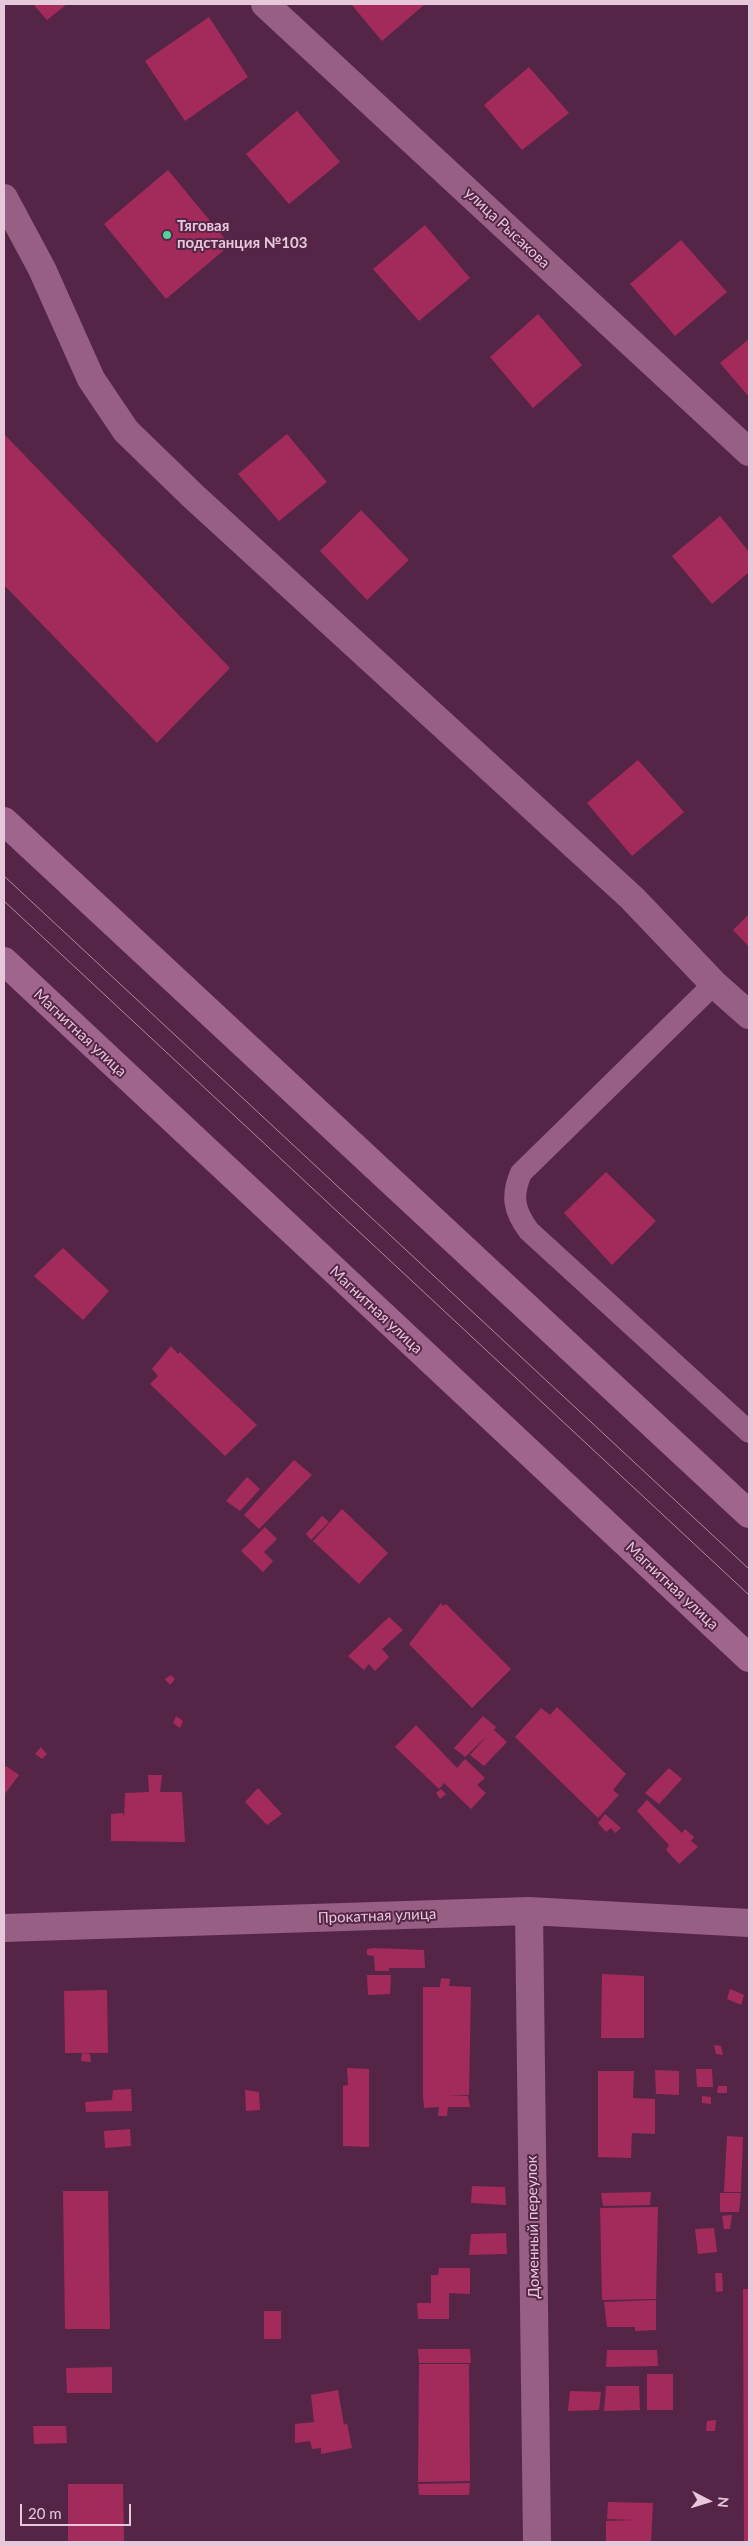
<!DOCTYPE html>
<html>
<head>
<meta charset="utf-8">
<style>
  body { margin:0 }
  #map { position:relative; width:753px; height:2546px; overflow:hidden; background:#552547; font-family:Lato,sans-serif }
  canvas { display:block }
  .frame { position:absolute; inset:0; border:5px solid #e7c8db; pointer-events:none }
  .north { position:absolute; left:683px; top:2476px; width:50px; height:50px; -webkit-text-stroke:4px #552547; paint-order:stroke; rotate:95deg; font-size:14px; font-weight:700; line-height:20px; text-align:center; color:#e7c8db }
  .north::after { content:''; display:block; margin:auto; width:18px; height:22px; background:#e7c8db; clip-path:polygon(50% 0,100% 100%,50% 72%,0 100%) }
  .scale { position:absolute; left:20px; top:2504px; width:111px; height:22px; box-sizing:border-box; border:2px solid #e7c8db; border-top:0; padding-left:6px; font-size:15px; line-height:18px; white-space:nowrap; color:#e7c8db; -webkit-text-stroke:4px #552547; paint-order:stroke }
</style>
</head>
<body>
<div id="map">
<canvas width="753" height="2546"></canvas>
<div class="frame"></div>
<div class="north">N</div>
<div class="scale">20 m</div>
</div>
<script>
const ctx = document.querySelector('canvas').getContext('2d');
ctx.lineJoin = 'round';
function paint(path, color) {
  ctx.fillStyle = color;
  ctx.fill(path, 'evenodd');
}
function trace(path, color, width, dash) {
  ctx.strokeStyle = color;
  ctx.lineWidth = width;
  ctx.lineCap = dash ? 'butt' : 'round';
  ctx.setLineDash(dash || []);
  ctx.stroke(path);
}
function drawText(font, color, halo, rows, align = 'center') {
  ctx.font = font + ' Lato,sans-serif';
  ctx.lineWidth = 4;
  ctx.setLineDash([]);
  ctx.textBaseline = 'middle';
  ctx.strokeStyle = halo;
  ctx.fillStyle = color;
  for (const [text, x, y, turn = 0] of rows) {
    ctx.save();
    ctx.translate(x, y);
    ctx.rotate((+turn || 0) * Math.PI / 180);
    ctx.textAlign = isNaN(turn) ? turn : align;
    if (halo) ctx.strokeText(text, 0, 0);
    ctx.fillText(text, 0, 0);
    ctx.restore();
  }
}
paint(new Path2D(`
  M33 4H67L47 20Z
  M351 4H425L382 41Z
  M209 17 248 77 185 121 145 61Z
  M529 67 569 113 522 150 484 105Z
  M297 111 340 162 289 204 246 154Z
  M168 170 230 245 166 299 104 224Z
  M425 225 470 278 419 321 373 269Z
  M681 240 727 292 675 336 630 284Z
  M538 314 582 365 533 408 490 357Z
  M749 339V397L720 363Z
  M4 434 230 668 157 743 4 585Z
  M287 434 327 482 279 521 238 474Z
  M361 510 409 560 367 600 320 551Z
  M720 516 749 552V572L712 604 672 556Z
  M638 760 684 812 632 856 587 803Z
  M749 914V947L733 930Z
  M606 1172 656 1221 612 1265 564 1213Z
  M63 1248 109 1291 83 1320 34 1276Z
  M171 1346 178 1354 180 1352 257 1425 225 1456 150 1384 158 1376 152 1369Z
  M294 1460 312 1475 259 1529 244 1515Z
  M247 1477 260 1489 240 1511 226 1501Z
  M342 1509 388 1553 359 1584 313 1541Z
  M322 1516 329 1522 311 1540 306 1534Z
  M265 1527 277 1539 264 1552 273 1561 263 1572 241 1551Z
  M441 1603 443 1606 446 1604 511 1669 472 1708 409 1644Z
  M389 1617 403 1630 382 1649 389 1657 375 1671 369 1664 364 1670 348 1656Z
  M171 1675 175 1679 170 1685 165 1679Z
  M557 1707 626 1774 613 1790 619 1795 598 1818 515 1737 541 1708 550 1715Z
  M176 1716 183 1721 180 1728 173 1723Z
  M483 1716 496 1727 494 1730 507 1742 484 1766 470 1755 488 1735 465 1757 454 1748Z
  M416 1725 457 1768 465 1759 485 1778 477 1785 486 1793 471 1809 444 1783 439 1789 395 1747Z
  M41 1747 47 1754 42 1759 35 1754Z
  M6 1766 19 1775 4 1795V1768Z
  M669 1768 682 1779 659 1804 645 1793Z
  M148 1775H162L160 1792H182L185 1842 111 1841V1814L123 1813 124 1818 125 1793 149 1792Z
  M258 1788 282 1814 267 1825 245 1802Z
  M441 1789 446 1794 440 1799 436 1793Z
  M647 1800 682 1833 685 1829 694 1837 691 1841 698 1847 679 1864 666 1850 669 1845 637 1811Z
  M605 1814 621 1828 615 1833 611 1828 606 1832 598 1823Z
  M374 1948 424 1950 425 1968H389V1971H375L374 1956 367 1955V1949Z
  M602 1974 644 1976V2038H601Z
  M367 1975H391L390 1994 368 1995Z
  M441 1978 450 1979 449 1986 471 1987 469 2095H448L468 2096 470 2107H448L447 2116H438L439 2107 424 2108 423 2096V1987H440Z
  M730 1989 744 1995 741 2005 727 1999Z
  M107 1990 108 2053H65L64 1991Z
  M714 2045 721 2046 723 2055 716 2054Z
  M82 2053 90 2054 91 2062 81 2061Z
  M347 2068 369 2069V2147L343 2146V2086L348 2085Z
  M696 2069H712L713 2087H697Z
  M655 2070 679 2071V2095L656 2094Z
  M598 2071H634L633 2098 655 2099V2134L632 2133 631 2158 598 2157Z
  M718 2086H727V2093H717Z
  M131 2089 132 2111 86 2112 85 2102 112 2100 113 2090Z
  M245 2090 259 2092 260 2110 246 2111Z
  M702 2096 711 2097V2104L702 2103Z
  M130 2129 131 2146 105 2148 104 2131Z
  M727 2136 743 2137 741 2192H724Z
  M472 2186 505 2187 506 2205 471 2203Z
  M63 2191H108L110 2329H65Z
  M651 2192 650 2205 603 2206 601 2193Z
  M720 2193H741L739 2212H720Z
  M658 2207 656 2299 602 2300 600 2208Z
  M732 2215 730 2229H724L722 2216Z
  M714 2228 717 2252 698 2254 695 2229Z
  M506 2233 507 2254 469 2255 471 2234Z
  M439 2268H470V2294L449 2293V2319H418L417 2303H431V2275H438Z
  M715 2273H722L723 2291 716 2292Z
  M743 2289H749V2542H744Z
  M656 2300V2330L635 2331V2327H607L604 2302Z
  M264 2311H281V2339H264Z
  M418 2349H470L471 2363H419Z
  M607 2350H657L658 2366 606 2367Z
  M419 2364H469L470 2481 418 2482Z
  M112 2367V2393H67L66 2368Z
  M647 2374H673V2410H647Z
  M606 2386H639L640 2410 604 2411Z
  M338 2390 344 2425 347 2423 352 2448 321 2454V2448L312 2449 310 2441 295 2443V2424L314 2422 311 2395Z
  M570 2391 601 2392 599 2410 568 2411Z
  M716 2420 715 2431H706L707 2421Z
  M33 2426H66L67 2443 34 2444Z
  M470 2483 469 2495H419L418 2484Z
  M68 2484H123L124 2542H68Z
  M608 2502 653 2503 651 2542H606V2521L634 2520 607 2519Z`), '#a32b5c');
trace(new Path2D(`
  M714 984 521 1173C511 1196 514 1211 529 1231L749 1432`), '#965f83', 22);
trace(new Path2D(`
  M265 4 749 452
  M4 198 42 269 91 379 126 431 193 496 632 898 714 984 749 1015
  M529 1911 537 2542
  M4 1928 529 1911 749 1923`), '#965f83', 28);
trace(new Path2D(`
  M4 821 749 1514
  M4 961 749 1658`), '#a0658c', 28);
trace(new Path2D(`
  M4 876 749 1569
  M4 901 749 1595`), '#af8aa2', 1);
for (const [x, y, r, color] of [
  [167,235,5,"#50d398"]
]) {
  const dot = new Path2D();
  dot.arc(x, y, r, 0, 2 * Math.PI);
  ctx.fillStyle = color;
  ctx.fill(dot);
  trace(dot, '#552547', 2);
}
drawText('bold 15px', '#e7c8db', '#552547', [
  ["Тяговая",177,226],
  ["подстанция №103",177,243]
], 'left');
drawText('15px', '#e7c8db', '#552547', [
  ["улица Рысакова",507,228,43],
  ["Магнитная улица",80,1033,43],
  ["Магнитная улица",376,1310,43],
  ["Магнитная улица",672,1586,43],
  ["Прокатная улица",377,1916,-2],
  ["Доменный переулок",533,2227,-91]
]);
</script>
</body>
</html>
